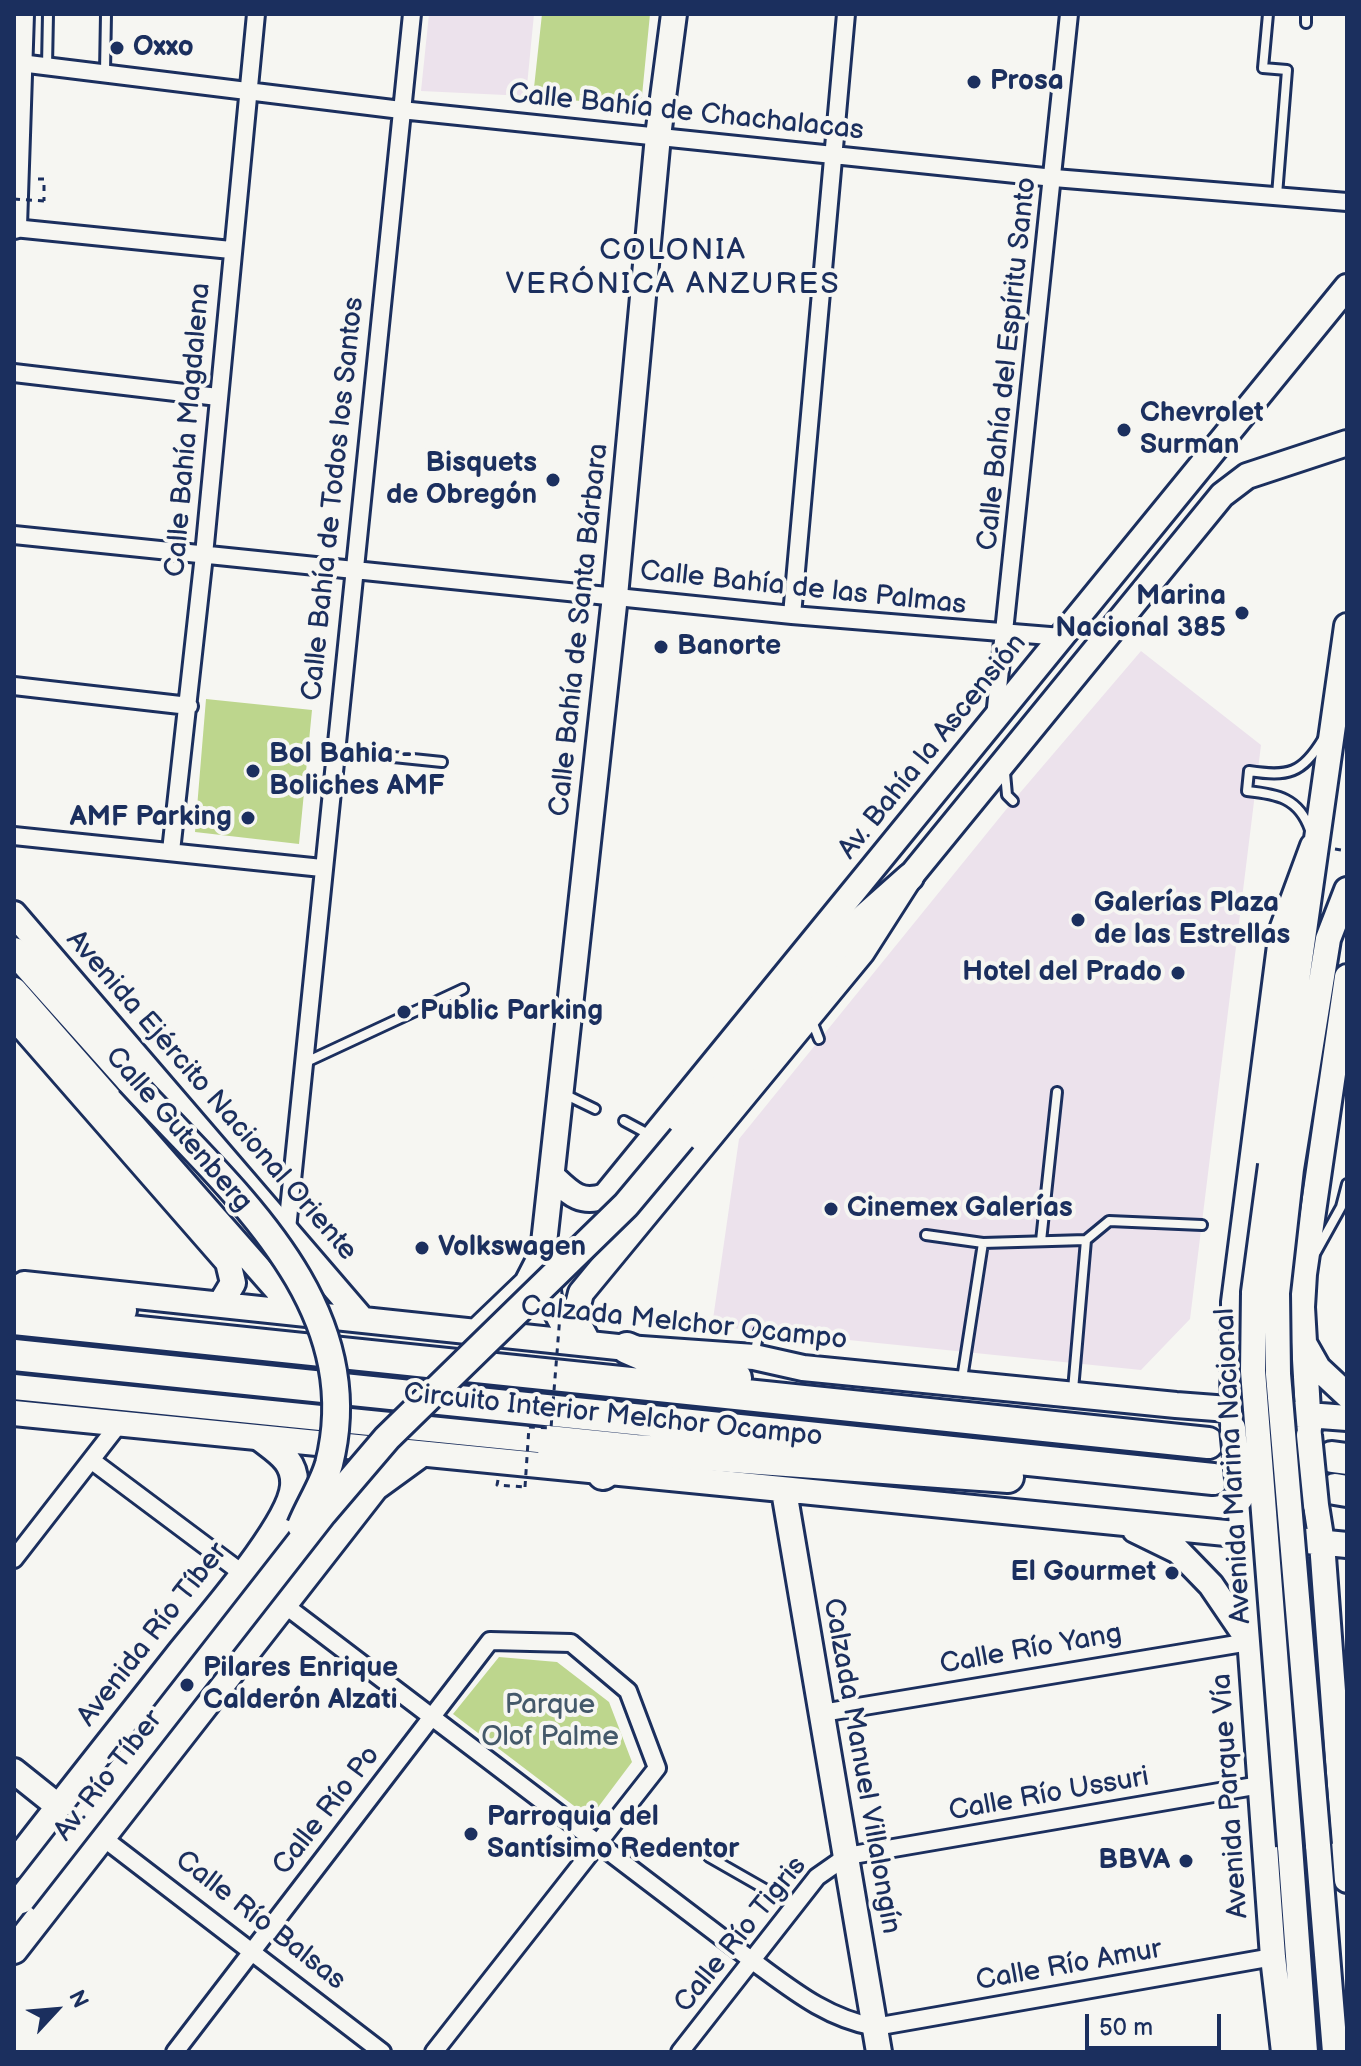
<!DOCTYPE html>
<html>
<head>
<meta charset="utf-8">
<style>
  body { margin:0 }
  #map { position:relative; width:1361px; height:2066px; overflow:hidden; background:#f6f6f2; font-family:"Balsamiq Sans",sans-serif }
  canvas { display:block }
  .frame { position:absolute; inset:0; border:16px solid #1b2f5e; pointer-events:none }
  .north { position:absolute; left:16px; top:1970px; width:80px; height:80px; -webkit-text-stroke:6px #f6f6f2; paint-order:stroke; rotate:64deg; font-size:22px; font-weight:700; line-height:32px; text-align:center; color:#1b2f5e }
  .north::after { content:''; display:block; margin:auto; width:28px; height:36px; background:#1b2f5e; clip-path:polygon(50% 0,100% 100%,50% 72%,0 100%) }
  .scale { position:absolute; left:1085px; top:2014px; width:136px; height:36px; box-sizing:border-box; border:4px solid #1b2f5e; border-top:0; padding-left:10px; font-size:24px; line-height:28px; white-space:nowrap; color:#1b2f5e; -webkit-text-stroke:6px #f6f6f2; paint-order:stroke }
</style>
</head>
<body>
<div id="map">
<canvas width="1361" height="2066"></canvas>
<div class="frame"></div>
<div class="north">N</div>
<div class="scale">50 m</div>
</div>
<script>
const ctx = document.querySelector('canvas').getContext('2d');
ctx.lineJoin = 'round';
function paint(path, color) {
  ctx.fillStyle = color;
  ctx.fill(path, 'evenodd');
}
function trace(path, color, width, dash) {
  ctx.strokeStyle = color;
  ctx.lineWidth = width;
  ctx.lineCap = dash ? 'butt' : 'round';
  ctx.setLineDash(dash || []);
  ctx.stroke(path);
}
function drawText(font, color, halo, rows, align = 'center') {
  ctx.font = font + ' "Balsamiq Sans",sans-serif';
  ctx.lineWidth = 8;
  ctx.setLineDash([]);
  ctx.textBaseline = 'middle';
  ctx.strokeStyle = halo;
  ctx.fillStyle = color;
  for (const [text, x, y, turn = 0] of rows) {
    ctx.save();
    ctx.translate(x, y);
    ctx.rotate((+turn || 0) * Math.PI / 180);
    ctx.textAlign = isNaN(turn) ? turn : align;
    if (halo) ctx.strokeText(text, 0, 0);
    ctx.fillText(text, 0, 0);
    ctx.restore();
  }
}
paint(new Path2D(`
  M429 14H534L526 96 421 91Z
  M1141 651 1261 745 1190 1319 1141 1370 712 1326 739 1139 1013 801Z`), '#ece2ec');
paint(new Path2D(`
  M542 14H650L641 106 533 97Z
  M206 699 312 710 299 844 195 832Z
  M499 1657 557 1662 609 1702 632 1762 590 1818 453 1714Z`), '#bdd68d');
const lane = new Path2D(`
  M1268 14 1263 68 1287 70 1277 195
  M1306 23V14
  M47 66 48 14
  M105 72 106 14
  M335 751 442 762
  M1005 773 1007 795 1013 801
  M1310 830C1299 798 1277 794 1247 791L1249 771C1288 777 1302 774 1323 739
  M812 1021 819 1039
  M304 1063 463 989
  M562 1093 595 1109
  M624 1121 652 1136
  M926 1235 983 1243 1086 1240
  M1041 1241 1057 1092
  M1316 1252 1341 1207 1347 1184
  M754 1356 759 1331
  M962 1379 983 1243
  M1073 1390 1086 1240 1109 1221 1202 1225
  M709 1857 793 1905`);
const street = new Path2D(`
  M20 63 401 110 1054 178 1347 202
  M14 228 231 250
  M14 373 218 397
  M14 535 792 615 1062 637
  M792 615 846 14
  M14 686 189 706
  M995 717 1069 14
  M14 836 322 868
  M171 851 204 555 256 14
  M287 1229 412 14
  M91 1460 250 1579
  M14 1559 119 1424
  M278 1600 750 1959C790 1988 825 2018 875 2027L1273 1957
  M822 1713 1249 1642
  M102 1837 382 2052
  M175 2052 490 1641 571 1643 628 1691 657 1768 434 2052
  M680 2052 817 1877 847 1856 1260 1785`);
const secondary = new Path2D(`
  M14 226 21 14
  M14 914 361 1318
  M14 990 296 1311
  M14 1017 228 1262 233 1283 221 1303
  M1271 1165 1347 626
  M1291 1169 1328 939 1347 890
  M552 1176C570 1193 580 1205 605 1196L1347 287
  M24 1284 627 1348 754 1357 803 1368 1176 1405 1347 1418
  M478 1330 527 1283 543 1252
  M572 1342 549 1298 543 1252 615 596 658 136 674 14
  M588 1342 575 1317 581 1293 862 952 910 877 1222 495 1247 476 1347 443
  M1305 1345 1318 1368 1347 1395
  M14 1387 548 1441 560 1451
  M14 1413 1347 1545
  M1233 1423 1234 1302 1282 930 1313 846
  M1309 1429 1302 1307 1304 1274 1347 977
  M784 1491 879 2052
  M1240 1499 1273 1957 1284 2052
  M1316 1505 1322 1543 1347 1880
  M1135 1530 1178 1551 1211 1585 1247 1638
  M14 1771 59 1807
  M1318 1845 1335 2052
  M1290 1846 1305 2052`);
const primary = new Path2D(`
  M14 951 130 1081
  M682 1138 848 932 910 877
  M14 1865C68 1795 124 1725 179 1655 206 1621 291 1525 294 1486 296 1462 279 1452 262 1439
  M14 1950 375 1487 419 1455`);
const highway = new Path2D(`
  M14 1291 28 1299 121 1310
  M14 1319 1208 1443
  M627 1348 664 1364 736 1378
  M14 1355 1213 1479
  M548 1441 635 1450
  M1332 1457 1347 1459
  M603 1474 635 1450 1008 1477
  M1335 1489 1347 1491`);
trace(lane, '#1b2f5e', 14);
trace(street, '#1b2f5e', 22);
trace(secondary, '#1b2f5e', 30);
trace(primary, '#1b2f5e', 32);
trace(highway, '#1b2f5e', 36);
trace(new Path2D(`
  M38 179H44V201
  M1335 849 1347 851
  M498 1480 497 1485 525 1487`), '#1b2f5e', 3, [6, 6]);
trace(lane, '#f6f6f2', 8);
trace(street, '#f6f6f2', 16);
trace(secondary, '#f6f6f2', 24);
trace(primary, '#f6f6f2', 26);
trace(highway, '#f6f6f2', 30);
const secondaryBridge = new Path2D(`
  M1271 1165 1254 1292 1253 1371 1290 1846
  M1291 1169 1277 1293 1278 1374 1318 1845
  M1233 1428 1240 1499
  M1309 1435 1316 1505`);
const primaryBridge = new Path2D(`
  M130 1081C227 1187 370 1302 329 1464 323 1485 309 1506 301 1526
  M21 1900 323 1513 387 1438 626 1205 682 1138`);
trace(secondaryBridge, '#1b2f5e', 30, []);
trace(primaryBridge, '#1b2f5e', 32, []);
trace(new Path2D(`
  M14 199 44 201
  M525 1487 529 1427 551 1428 561 1303`), '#1b2f5e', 3, [6, 6]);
trace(secondaryBridge, '#f6f6f2', 24);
trace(primaryBridge, '#f6f6f2', 26);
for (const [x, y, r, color] of [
  [117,48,8,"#1b2f5e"],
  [974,82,8,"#1b2f5e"],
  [1124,430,8,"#1b2f5e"],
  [553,480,8,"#1b2f5e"],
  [1242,613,8,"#1b2f5e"],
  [661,647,8,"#1b2f5e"],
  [253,771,8,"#1b2f5e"],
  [248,818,8,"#1b2f5e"],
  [1078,920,8,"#1b2f5e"],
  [1178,973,8,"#1b2f5e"],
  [404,1012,8,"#1b2f5e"],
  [831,1209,8,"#1b2f5e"],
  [422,1248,8,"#1b2f5e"],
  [1172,1573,8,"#1b2f5e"],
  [187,1685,8,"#1b2f5e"],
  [471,1834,8,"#1b2f5e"],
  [1186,1861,8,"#1b2f5e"]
]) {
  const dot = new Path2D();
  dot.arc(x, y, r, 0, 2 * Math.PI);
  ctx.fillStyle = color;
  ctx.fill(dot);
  trace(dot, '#f6f6f2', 3);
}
drawText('bold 28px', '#1b2f5e', '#f6f6f2', [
  ["Oxxo",133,48],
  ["Prosa",990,82],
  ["Chevrolet",1140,414],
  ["Surman",1140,446],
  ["Bisquets",537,464,"right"],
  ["de Obregón",537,496,"right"],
  ["Marina",1226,597,"right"],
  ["Nacional 385",1226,629,"right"],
  ["Banorte",677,647],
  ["Bol Bahia -",269,755],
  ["Boliches AMF",269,787],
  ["AMF Parking",232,818,"right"],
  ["Galerías Plaza",1094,904],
  ["de las Estrellas",1094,936],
  ["Hotel del Prado",1162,973,"right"],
  ["Public Parking",420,1012],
  ["Cinemex Galerías",847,1209],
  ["Volkswagen",438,1248],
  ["El Gourmet",1156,1573,"right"],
  ["Pilares Enrique",203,1669],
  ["Calderón Alzati",203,1701],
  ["Parroquia del",487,1818],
  ["Santísimo Redentor",487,1850],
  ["BBVA",1170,1861,"right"]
], 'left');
drawText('28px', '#1b2f5e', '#f6f6f2', [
  ["Calle Bahía de Chachalacas",686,113,6],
  ["Calle Bahía del Espíritu Santo",1008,364,-84],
  ["Calle Bahía Magdalena",189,430,-85],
  ["Calle Bahía de Todos los Santos",334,499,-84],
  ["Calle Bahía de las Palmas",803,589,6],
  ["Calle Bahía de Santa Bárbara",580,630,-84],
  ["Av. Bahía la Ascensión",933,747,-51],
  ["Avenida Ejército Nacional Oriente",211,1096,49],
  ["Calle Gutenberg",178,1130,49],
  ["Calzada Melchor Ocampo",684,1324,6],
  ["Circuito Interior Melchor Ocampo",613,1416,6],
  ["Avenida Marina Nacional",1234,1466,-93],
  ["Avenida Río Tíber",153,1635,-52],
  ["Calle Río Yang",1031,1650,-10],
  ["Calzada Manuel Villalongín",861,1766,80],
  ["Av. Río Tíber",109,1776,-52],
  ["Calle Río Ussuri",1049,1795,-10],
  ["Avenida Parque Vía",1231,1796,-94],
  ["Calle Río Po",327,1811,-52],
  ["Calle Río Balsas",260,1921,38],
  ["Calle Río Tigris",741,1935,-51],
  ["Calle Río Amur",1069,1966,-10]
]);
drawText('28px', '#44596a', '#f6f6f2', [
  ["Parque",550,1706],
  ["Olof Palme",550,1738]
]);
ctx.letterSpacing = '2px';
drawText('30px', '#1b2f5e', '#f6f6f2', [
  ["COLONIA",673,251],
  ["VERÓNICA ANZURES",673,285]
]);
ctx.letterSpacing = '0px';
</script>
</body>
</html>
